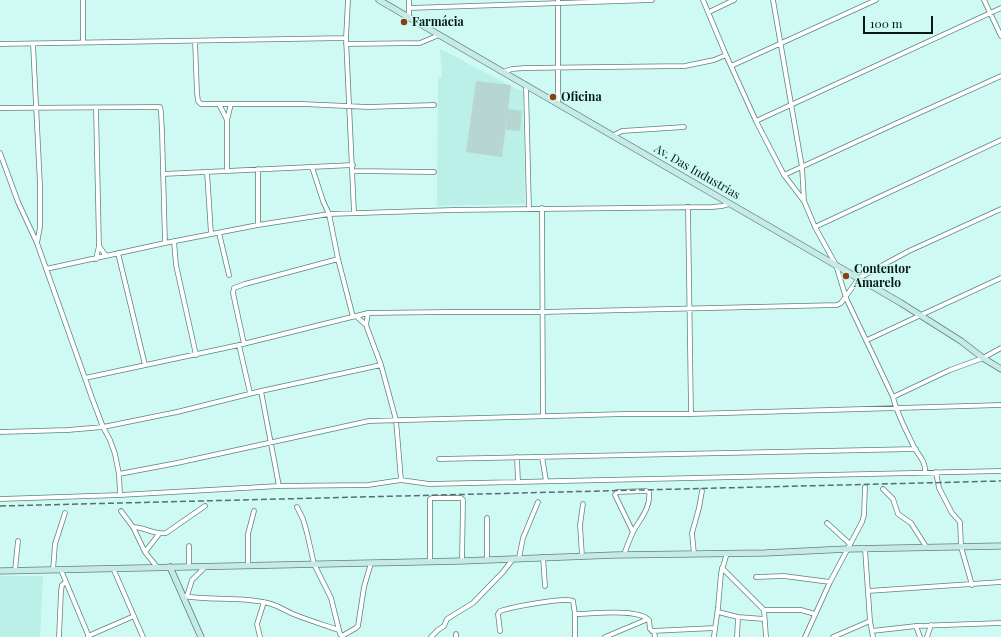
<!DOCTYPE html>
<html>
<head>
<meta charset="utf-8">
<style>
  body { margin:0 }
  #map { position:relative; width:1001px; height:637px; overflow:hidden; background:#cefaf3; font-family:"Playfair Display",serif }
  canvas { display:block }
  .scale { position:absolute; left:863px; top:16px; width:70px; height:18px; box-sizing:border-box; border:2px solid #061714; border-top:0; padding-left:5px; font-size:12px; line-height:14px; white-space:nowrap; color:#061714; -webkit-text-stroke:3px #cefaf3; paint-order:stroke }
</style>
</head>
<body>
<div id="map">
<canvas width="1001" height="637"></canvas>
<div class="scale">100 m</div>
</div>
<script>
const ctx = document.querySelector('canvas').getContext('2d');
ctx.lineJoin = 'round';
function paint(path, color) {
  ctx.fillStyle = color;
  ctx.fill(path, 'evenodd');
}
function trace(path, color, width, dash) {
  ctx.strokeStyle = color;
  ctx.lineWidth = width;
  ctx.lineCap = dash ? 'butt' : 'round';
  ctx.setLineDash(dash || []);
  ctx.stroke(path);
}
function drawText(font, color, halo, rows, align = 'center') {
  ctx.font = font + ' "Playfair Display",serif';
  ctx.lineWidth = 3;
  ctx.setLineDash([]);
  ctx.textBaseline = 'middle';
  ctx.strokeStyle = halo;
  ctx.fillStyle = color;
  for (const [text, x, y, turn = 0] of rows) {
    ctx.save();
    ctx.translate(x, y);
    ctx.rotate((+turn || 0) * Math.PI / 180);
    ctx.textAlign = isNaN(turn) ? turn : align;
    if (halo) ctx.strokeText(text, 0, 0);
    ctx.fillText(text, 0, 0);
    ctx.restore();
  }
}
paint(new Path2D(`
  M440 49 523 92 525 204 437 206 438 77H442Z
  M0 576H43L40 637H0Z`), '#baf0e7');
paint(new Path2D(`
  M476 81 511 85 508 109 522 111 520 131 506 130 507 117 502 157 466 152Z`), '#b8d6d1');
const street = new Path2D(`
  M83 0V42
  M348 0 346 38 354 213
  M409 0V17
  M703 0 726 55 756 121 784 175 804 201 815 227 836 265 846 298 893 397C897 414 906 430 914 447 919 456 926 462 925 472
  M773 0 802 167 804 201
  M984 0 1001 36
  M409 8 652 0
  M709 12 734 0
  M195 41 197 93 198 101 201 104H303L368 107 434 105
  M0 44 346 38
  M33 44 40 185V227L37 243
  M346 44 420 43 439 35
  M731 66 876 0
  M503 72 512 69 525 68 685 66 714 60 726 55
  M526 86 529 209
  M219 104 227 120
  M558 104V0
  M0 108 160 107 161 112 162 131 165 243
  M756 121 1001 8
  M612 136 622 131 684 127
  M0 153 18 202 37 243 92 398 103 427 110 440 115 454 119 474 120 495
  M312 167 323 201 329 214 338 259 353 317
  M227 171V120L231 104
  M353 171 434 172
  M207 172 211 234
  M163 174 353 165
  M784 175 897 123 1001 76
  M688 207 691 414
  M542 208 543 416
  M258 225V169
  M815 227 1001 140
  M219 233 229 275
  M174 241 176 265 196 355
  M99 246 106 256
  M118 253 145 365
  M96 259 99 246 96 108
  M46 269 165 243 258 225 329 214 453 210 712 207 722 206 729 204
  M357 317 366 325 381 365 396 420 401 480
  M366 325 368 313
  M867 340 1001 278
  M244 344 233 293 234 288 245 284 338 259
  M239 345 250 393
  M85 378 239 345 368 313 446 312H543L837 305 841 303 859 278 909 251 1001 209
  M261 391 279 486
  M893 397 950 370 983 358 1001 348
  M0 432 68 430 103 427 177 412 261 391 381 365
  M517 457 518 482
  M542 457 546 481
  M439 459 916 449
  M936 472 939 488 952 513 960 522 961 547 972 585
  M119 474 177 463 369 421 625 414H691L1001 405
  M883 489 893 499 898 514 911 523 927 548
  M0 499 120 495 279 486 368 485 401 480 429 484 1001 471
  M297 507 303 519 307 533 314 564 331 598 340 634 343 637
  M121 511 133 527 145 552 157 567
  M827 523 850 544
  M133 527C145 527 153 535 166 533L205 506
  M189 546V567
  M865 549 870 621 873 637
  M145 552 159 534
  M694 554 692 533 699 508 702 491
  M624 555C627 546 630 538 634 530 641 518 651 507 649 492L646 491 617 492 615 495 633 532
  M582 556 580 525 583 504
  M543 557 545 586
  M519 558 523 538 538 502
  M487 560V518
  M430 562V499L432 498H461L463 500 462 561
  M248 565V534L254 511
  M113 568 143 637
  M722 568 764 610H801L815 614
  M15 570 18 541
  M53 570 55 544 65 513
  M61 570 89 637
  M756 577 784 576 830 582
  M868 591 1001 582
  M183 596C210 601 241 596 268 603 277 605 284 610 293 614 308 620 324 625 339 630
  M187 596 192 580 205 567
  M764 610 766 637
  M718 612 738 617 764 619
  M575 614C591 614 637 608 649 620L650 629 654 632 655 637
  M916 626 920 637
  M500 631 498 614 500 611C512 607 564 597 573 601L575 614V637
  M652 631 715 628
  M872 631 916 626 1001 623
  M456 634V637
  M88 636 134 616
  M342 636 356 628 358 626 364 587 371 563
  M714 636 718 608 721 573 727 553
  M59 637 61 591 62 585 66 582
  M260 637 257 624 264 602
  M431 637 438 630 444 626 447 619 473 603 503 572 513 559
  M605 637 648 619
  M737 637 738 617
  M805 637 830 582 862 522 864 515 865 487
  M833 637 870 621
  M927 637 931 625`);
const secondary = new Path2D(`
  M379 0 901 303 961 341 983 358 1001 369
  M170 567 201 637
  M0 571 462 561 615 555 765 553 847 549 1001 546`);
trace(street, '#5b847d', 5.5);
trace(secondary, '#5b847d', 7);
trace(street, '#fff', 4);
trace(secondary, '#c8eae6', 5.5);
trace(new Path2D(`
  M0 506 1001 481`), '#54706b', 1.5, [6, 3]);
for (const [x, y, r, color] of [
  [404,22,4,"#864116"],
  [553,97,4,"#864116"],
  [846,276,4,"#864116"]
]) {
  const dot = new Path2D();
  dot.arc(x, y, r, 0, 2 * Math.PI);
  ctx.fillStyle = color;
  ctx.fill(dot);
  trace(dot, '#cefaf3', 1.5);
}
drawText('bold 12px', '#061714', '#cefaf3', [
  ["Farmácia",412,22],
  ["Oficina",561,97],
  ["Contentor",854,269],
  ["Amarelo",854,283]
], 'left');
drawText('12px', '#061714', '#cefaf3', [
  ["Av. Das Industrias",697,172,30]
]);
</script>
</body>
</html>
